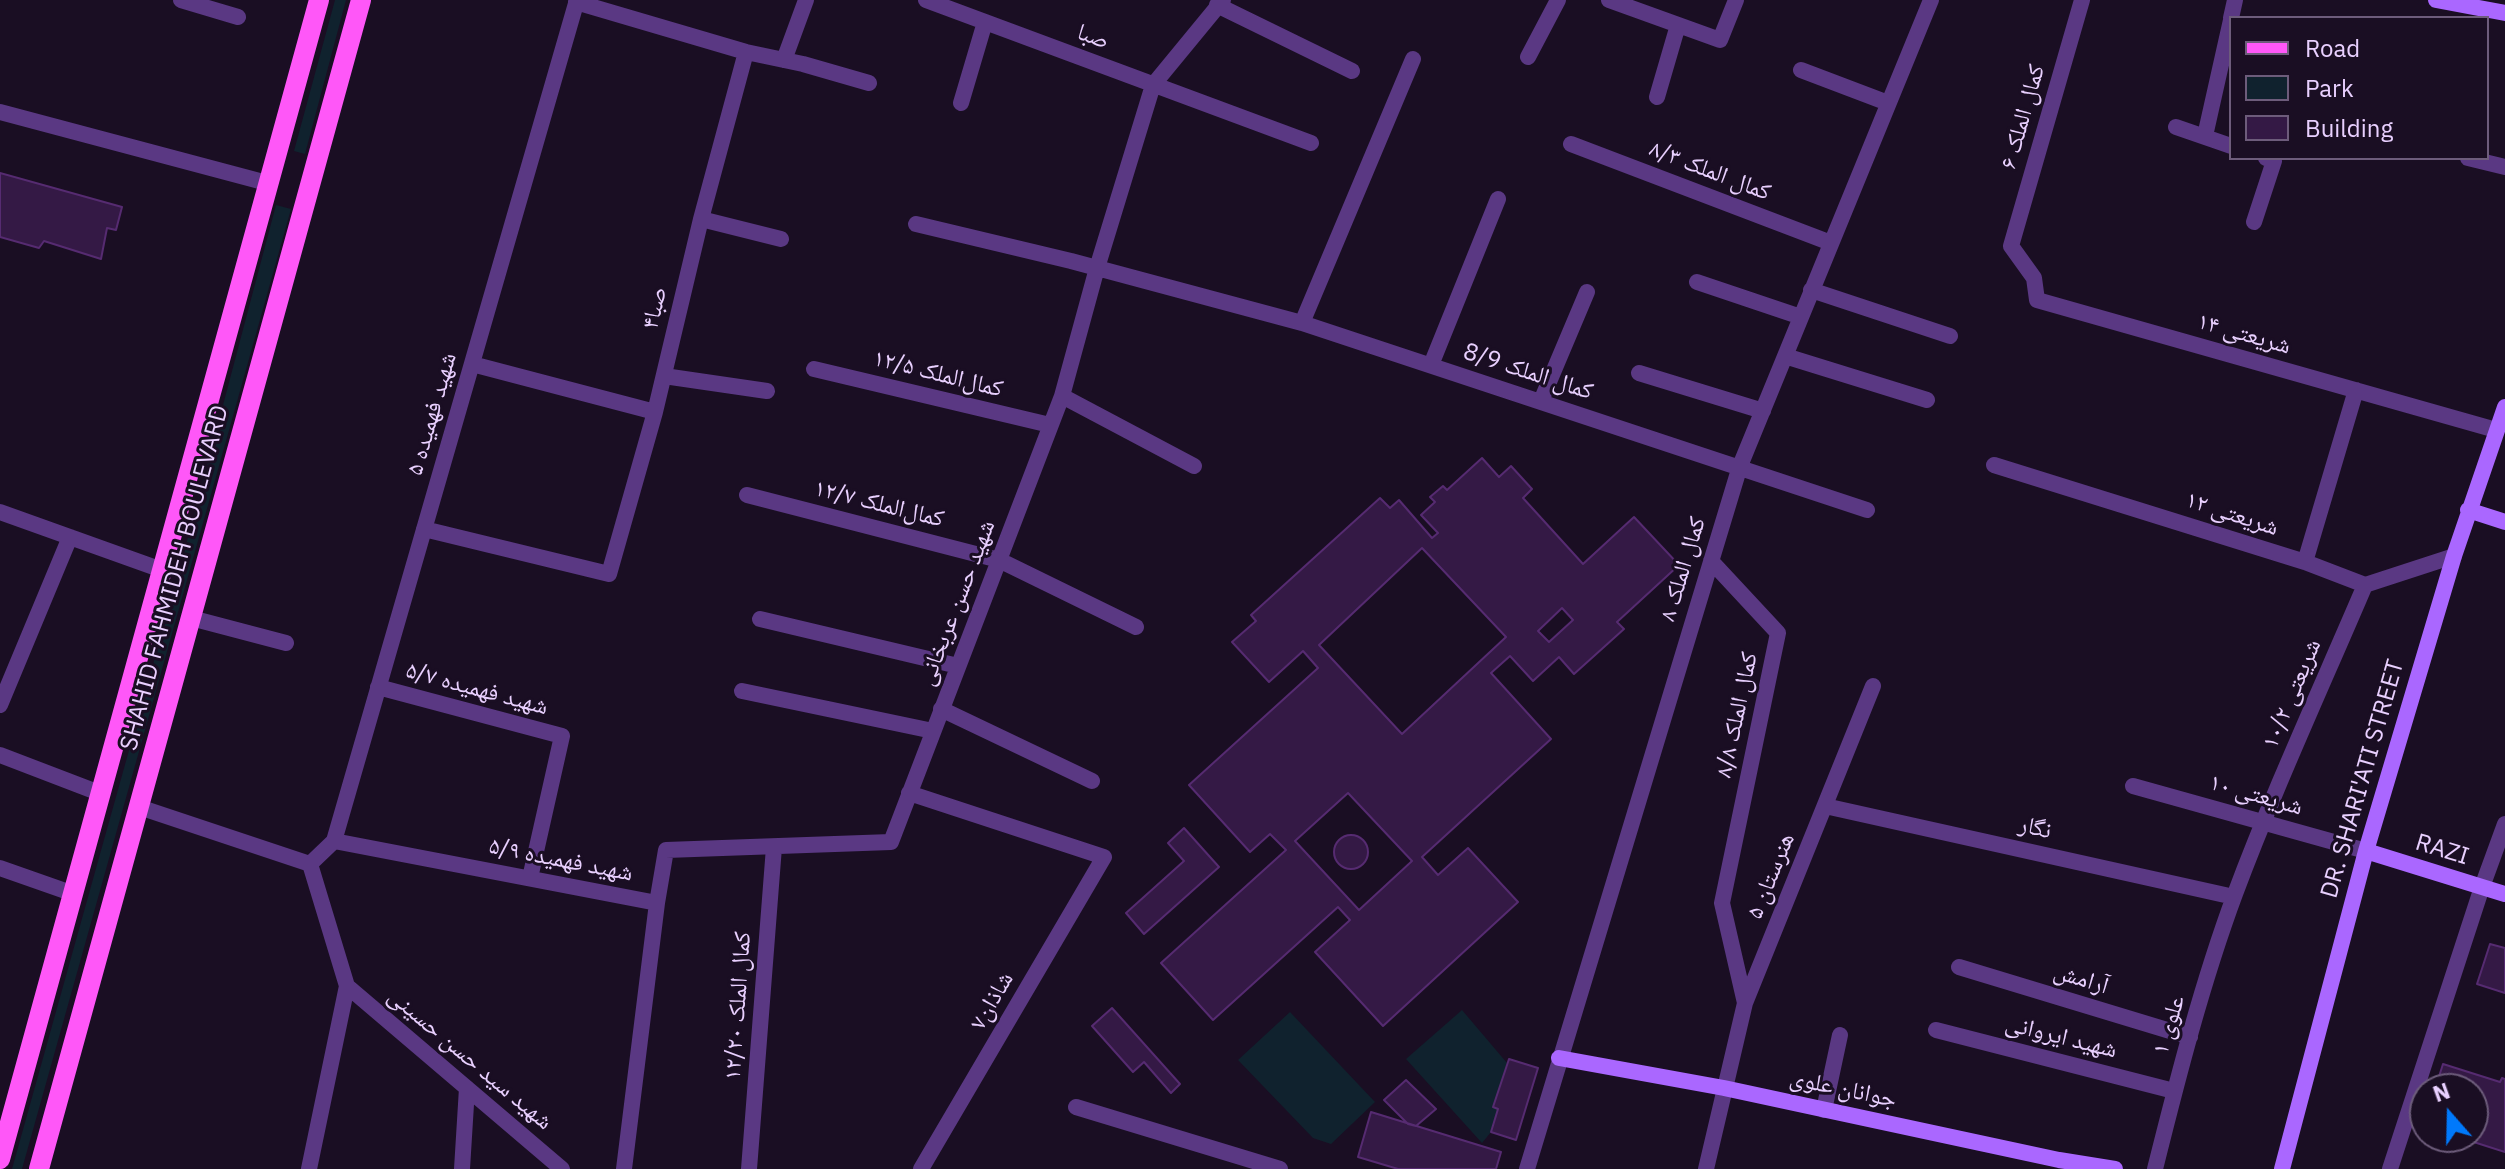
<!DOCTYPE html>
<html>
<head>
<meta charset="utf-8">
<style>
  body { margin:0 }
  #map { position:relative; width:2505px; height:1169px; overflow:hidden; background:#1a0e23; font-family:"IBM Plex Sans",sans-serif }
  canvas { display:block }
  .legend { position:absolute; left:2229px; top:16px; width:260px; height:144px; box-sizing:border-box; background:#1a0e23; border:2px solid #6d5c7b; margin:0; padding:10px 14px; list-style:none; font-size:24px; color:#e9d0ff }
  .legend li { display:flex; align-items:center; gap:16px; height:40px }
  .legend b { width:40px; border:2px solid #6d5c7b }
  .north { position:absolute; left:2409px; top:1073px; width:80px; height:80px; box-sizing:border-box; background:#1a0e23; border:2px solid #6d5c7b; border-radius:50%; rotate:340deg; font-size:22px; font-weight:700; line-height:32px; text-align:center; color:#e9d0ff }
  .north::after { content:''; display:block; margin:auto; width:28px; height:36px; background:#0079fb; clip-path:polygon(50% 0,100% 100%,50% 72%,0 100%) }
</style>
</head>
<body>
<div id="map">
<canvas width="2505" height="1169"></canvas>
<ul class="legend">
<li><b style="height:10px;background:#ff57f8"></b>Road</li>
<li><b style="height:22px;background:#10222e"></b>Park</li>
<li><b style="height:22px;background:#341945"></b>Building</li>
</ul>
<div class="north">N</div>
</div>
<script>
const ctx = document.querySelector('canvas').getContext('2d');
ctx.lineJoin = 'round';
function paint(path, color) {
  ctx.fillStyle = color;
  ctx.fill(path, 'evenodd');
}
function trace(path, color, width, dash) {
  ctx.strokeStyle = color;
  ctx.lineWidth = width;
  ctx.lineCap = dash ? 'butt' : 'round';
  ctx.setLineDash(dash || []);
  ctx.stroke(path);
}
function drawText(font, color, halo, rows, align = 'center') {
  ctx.font = font + ' "IBM Plex Sans","Noto Naskh Arabic",sans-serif';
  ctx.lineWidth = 6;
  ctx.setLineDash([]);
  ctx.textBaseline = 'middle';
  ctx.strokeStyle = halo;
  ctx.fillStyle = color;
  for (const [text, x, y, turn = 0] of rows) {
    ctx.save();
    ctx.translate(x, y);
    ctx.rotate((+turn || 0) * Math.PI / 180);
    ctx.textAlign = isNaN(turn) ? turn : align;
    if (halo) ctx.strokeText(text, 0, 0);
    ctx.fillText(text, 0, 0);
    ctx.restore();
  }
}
paint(new Path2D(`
  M335 0H346L305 154 294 151Z
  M276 205 291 209 22 1169H12L178 575Z
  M1462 1010 1507 1063 1494 1107 1498 1109 1491 1132 1482 1143 1406 1059Z
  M1290 1012 1375 1102 1331 1144 1313 1138 1238 1060Z`), '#10222e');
const building = new Path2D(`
  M0 173 122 207 116 230 107 228 101 259 44 241 39 248 0 237Z
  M1482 458 1499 477 1511 466 1532 489 1523 498 1583 564 1634 517 1679 565 1617 622 1624 629 1574 674 1559 657 1533 681 1510 656 1491 673 1551 739 1422 857 1438 875 1468 848 1518 902 1383 1026 1315 952 1350 920 1338 907 1213 1020 1161 963 1286 850 1270 834 1250 852 1189 785 1318 668 1303 651 1269 682 1232 642 1256 621 1251 615 1380 498 1390 508 1399 500 1432 538 1438 533 1421 515 1435 502 1430 497 1443 486 1447 490ZM1422 548 1506 637 1402 734 1319 645ZM1562 608 1573 620 1549 642 1538 631ZM1348 793 1412 861 1359 910 1295 841Z
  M1184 828 1219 867 1144 934 1126 913 1184 861 1168 843Z
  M1334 852a17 17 0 1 1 34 0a17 17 0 1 1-34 0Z
  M2490 944 2505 948V993L2477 984Z
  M1112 1008 1180 1084 1171 1093 1144 1062 1133 1072 1092 1026Z
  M1509 1059 1538 1068 1516 1140 1491 1132 1498 1109 1493 1107Z
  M2443 1064 2500 1082 2502 1078 2505 1079V1152L2458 1137H2473V1089H2435Z
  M1406 1080 1436 1109 1416 1126 1408 1124 1384 1100Z
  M1371 1112 1501 1152 1496 1169H1398L1358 1157Z`);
paint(building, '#341945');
trace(building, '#562b71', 2);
trace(new Path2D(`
  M181 0 238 17
  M926 0 1311 143
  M1609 0 1720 40 1736 0
  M2082 0 2011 246 2034 278 2037 300 2496 430
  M576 2 746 52 803 64 869 83
  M1217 5 1352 71
  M2231 18 2235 0
  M1528 57 1558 0
  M784 60 806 0
  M1801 70 1888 103
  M1657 97 1678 25
  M961 103 985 22
  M0 112 267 183
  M2176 127 2231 146
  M2205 136 2231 20
  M1571 144 1831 243
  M2468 158 2505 167
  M701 219 781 239
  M2254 222 2274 161 2266 158
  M916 224 1071 261 1302 323 1867 510
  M1697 282 1801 317
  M1811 290 1950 336
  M1302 323 1413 59
  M1785 356 1927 400
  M472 364 655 412
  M1431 365 1498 199
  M814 369 1050 425
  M1639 373 1763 411
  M664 376 767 391
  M1062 396 1194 466
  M1541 401 1587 292
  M1994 465 2305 562 2365 585 2454 556
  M747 495 999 560 1136 627
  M0 512 162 570
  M424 529 609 574 655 412 701 219 746 52
  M1711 561 1778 633 1722 903 1745 1003
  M2305 562 2356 390
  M191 618 286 643
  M760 619 958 666
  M378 687 562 736 530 878
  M742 691 933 731
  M0 705 70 537
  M941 709 1092 781
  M0 755 102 794
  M2133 786 2366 851
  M909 793 1104 857 921 1169
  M1825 806 2234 897
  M139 807 310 864 334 841 577 0
  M334 841 657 903 624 1169
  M0 868 74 894
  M657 903 666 850 891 842 1062 396 1097 268 1153 85 1223 0
  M1959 967 2190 1037
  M347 986 562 1169
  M1936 1030 2174 1091
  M1076 1107 1280 1169
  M1824 1110 1840 1035
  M309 1169 347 986 310 864
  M462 1169 467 1088
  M749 1169 774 847
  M1527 1169 1740 466 1931 0
  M1706 1169 1745 1003 1873 686
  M2155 1169C2178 1077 2202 983 2235 894 2274 790 2321 688 2365 585
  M2390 1169 2482 887 2505 824`), '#5a3883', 16);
trace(new Path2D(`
  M2436 0 2505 13
  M2468 510 2505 522
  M2366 851 2505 894
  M1559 1058 1724 1088 2059 1160 2115 1169
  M2282 1169 2366 851 2454 556 2505 407`), '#aa67ff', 16);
trace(new Path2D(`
  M0 1159 319 0
  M39 1169 361 0`), '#ff57f8', 20);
drawText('24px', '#e9d0ff', '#1a0e23', [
  ["صبا",1093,37,20],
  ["کمال الملک ۶",2023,117,-74],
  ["کمال الملک ۸/۳",1710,171,21],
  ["صبا۴",655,308,-77],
  ["شریعتی ۱۴",2244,334,16],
  ["کمال الملک 8/9",1528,372,18],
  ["کمال‌الملک ۱۲/۵",938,374,14],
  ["شهید فهمیده ۵",432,414,-74],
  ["کمال‌الملک ۱۲/۷",879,504,14],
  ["شریعتی ۱۲",2232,514,18],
  ["کمال الملک ۸",1683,569,-73],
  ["SHAHID FAHMIDEH BOULEVARD",175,578,-75],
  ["شهید حسن عربخانی",957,603,-69],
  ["شهید فهمیده ۵/۷",477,689,15],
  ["شریعتی ۱۰/۲",2292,694,-67],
  ["کمال الملک ۸/۸",1737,715,-78],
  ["DR. SHARI'ATI STREET",2363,779,-74],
  ["شریعتی ۱۰",2256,795,16],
  ["نگار",2035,828,13],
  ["RAZI",2442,850,17],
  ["شهید فهمیده ۵/۹",561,860,11],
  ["هنرستان ۵",1771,876,-68],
  ["آرامش",2081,979,17],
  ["شاذان۷",992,1001,-60],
  ["کمال الملک ۱۲/۲۰",738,1006,-86],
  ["علوی ۱",2169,1025,-73],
  ["شهید ایروانی",2061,1037,14],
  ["شهید سید حسن حسینی",470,1059,40],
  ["جوانان علوی",1843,1089,12]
]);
</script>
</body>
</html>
